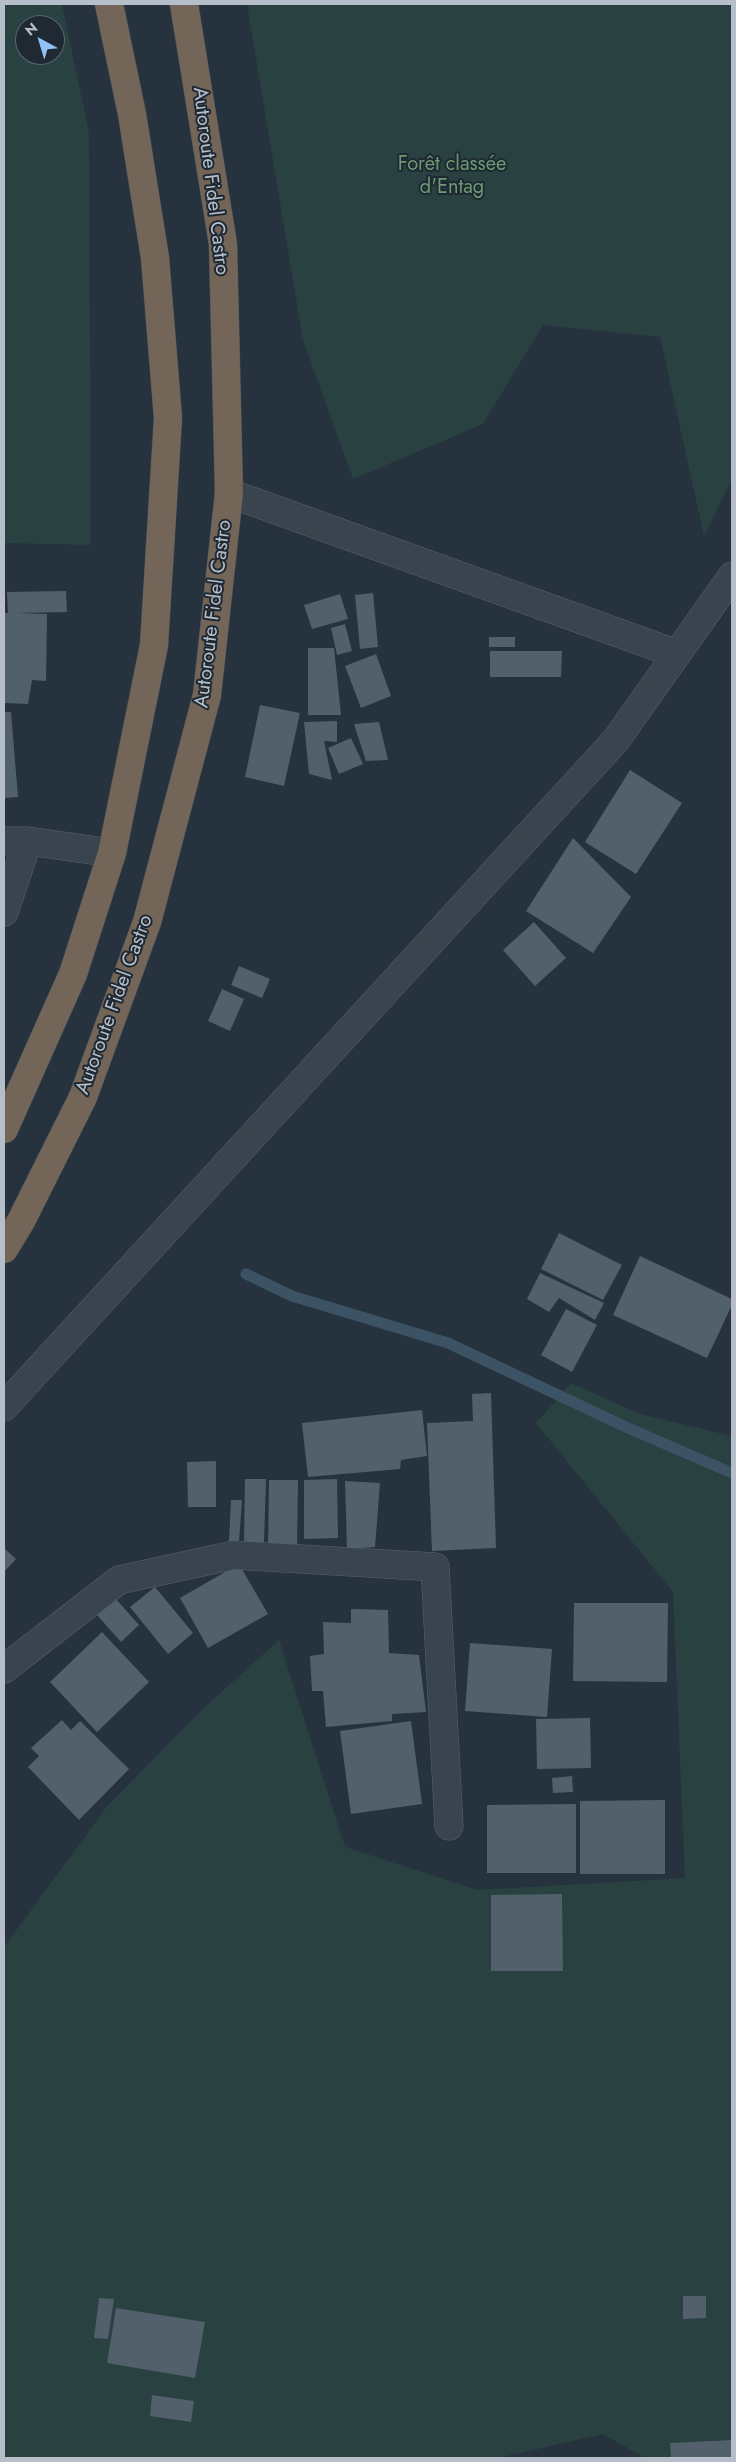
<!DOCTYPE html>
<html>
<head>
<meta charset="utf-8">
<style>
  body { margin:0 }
  #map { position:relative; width:736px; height:2462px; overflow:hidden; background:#26333e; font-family:Jost,sans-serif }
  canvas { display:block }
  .frame { position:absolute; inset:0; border:5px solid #b6bfc9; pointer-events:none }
  .north { position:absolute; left:15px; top:15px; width:50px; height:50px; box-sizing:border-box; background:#1e2933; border:1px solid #5b656f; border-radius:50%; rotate:321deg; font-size:14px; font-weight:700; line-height:20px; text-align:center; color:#b6bfc9 }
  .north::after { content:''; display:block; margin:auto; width:18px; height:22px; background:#90c3f4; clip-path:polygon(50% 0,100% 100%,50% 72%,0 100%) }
</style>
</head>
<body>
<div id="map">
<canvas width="736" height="2462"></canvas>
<div class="frame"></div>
<div class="north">N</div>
</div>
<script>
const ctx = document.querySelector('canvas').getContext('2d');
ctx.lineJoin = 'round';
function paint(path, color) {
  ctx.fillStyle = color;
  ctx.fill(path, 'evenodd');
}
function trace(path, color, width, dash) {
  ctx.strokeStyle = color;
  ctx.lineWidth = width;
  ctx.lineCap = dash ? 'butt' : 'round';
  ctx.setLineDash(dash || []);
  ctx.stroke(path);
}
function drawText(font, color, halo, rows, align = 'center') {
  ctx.font = font + ' Jost,sans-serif';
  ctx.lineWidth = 4;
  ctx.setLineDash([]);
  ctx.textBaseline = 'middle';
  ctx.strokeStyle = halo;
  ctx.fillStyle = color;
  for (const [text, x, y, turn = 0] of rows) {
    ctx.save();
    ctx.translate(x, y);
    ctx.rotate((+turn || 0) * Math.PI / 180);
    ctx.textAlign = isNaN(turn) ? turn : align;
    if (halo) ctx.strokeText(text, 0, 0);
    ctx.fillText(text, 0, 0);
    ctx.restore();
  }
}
paint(new Path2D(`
  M4 4H62L89 133 91 545 4 543ZM25 25H55V55H25Z
  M247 4H732V479L704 536 660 337 543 325 483 424 353 479 303 340Z
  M571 1383 640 1414 732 1436V2458H645L603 2434 498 2458H4V1947L108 1805 206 1706 279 1640 345 1847 477 1890 685 1878 673 1592 536 1423Z`), '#294140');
trace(new Path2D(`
  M246 1274 292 1296 448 1343 628 1428 732 1473`), '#3c5366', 11);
paint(new Path2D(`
  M66 591 67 612 17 613 47 614 46 681 32 680 28 704 4 703V613H8L7 592Z
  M373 593 378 647 360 649 355 595Z
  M340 594 348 619 312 629 304 605Z
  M345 624 352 651 337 655 331 628Z
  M489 637H515V647H489Z
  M308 648H334L341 715H308Z
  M490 651H562L561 677H490Z
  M376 654 391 696 361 708 345 666Z
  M260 705 300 713 284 786 245 777Z
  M4 712H11L18 797 4 798Z
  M337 721V742L324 741 332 780 309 774 304 722Z
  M379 722 388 760 366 761 354 724Z
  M351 738 363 764 339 774 328 748Z
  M630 770 682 803 636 874 585 842Z
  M573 838 631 897 593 953 526 911Z
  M534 922 566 958 535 986 503 950Z
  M239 966 270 979 262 998 231 985Z
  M222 989 244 999 230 1031 208 1021Z
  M559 1233 622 1265 603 1300 541 1269Z
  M640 1256 732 1299V1305L707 1358 613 1315Z
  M540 1273 604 1303 595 1320 559 1298 549 1312 527 1299Z
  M566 1309 597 1325 572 1372 541 1355Z
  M491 1393 496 1548 432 1551 427 1423 473 1421 472 1394Z
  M422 1410 427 1456 401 1460 400 1469 308 1477 302 1423Z
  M216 1461V1507H188L187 1462Z
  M245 1479H266L264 1542H244Z
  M337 1479 338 1538 304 1539V1480Z
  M269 1480H298L297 1548H268Z
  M345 1481 380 1483 375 1547 347 1549Z
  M231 1500H242L239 1542 229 1541Z
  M4 1548 16 1559 4 1572Z
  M239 1564 268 1614 208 1648 180 1598Z
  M155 1587 193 1633 168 1654 130 1607Z
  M116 1599 139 1625 121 1642 97 1615Z
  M574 1603H668L667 1682 573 1681Z
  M351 1609 388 1610 389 1653 419 1655 426 1712 392 1714V1721L326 1727 323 1691H312L310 1656 324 1654 323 1622 351 1623Z
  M102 1632 149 1682 97 1732 50 1682Z
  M470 1643 552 1649 547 1717 465 1711Z
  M590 1718 591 1768 537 1769 536 1719Z
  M62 1720 71 1730 80 1721 129 1769 79 1820 28 1767 39 1756 31 1748Z
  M411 1721 422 1804 351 1814 340 1731Z
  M572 1776 573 1792 553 1793 552 1778Z
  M665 1800V1874H580V1801Z
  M576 1804V1873H487V1805Z
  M562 1894 563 1971H491V1895Z
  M683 2296H706V2318L683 2319Z
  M99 2298 114 2299 108 2339 94 2338Z
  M116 2308 205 2322 195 2378 107 2363Z
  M152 2395 194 2401 191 2422 150 2416Z
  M732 2440V2458H671L670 2443Z`), '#51606b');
const minor = new Path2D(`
  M229 493 677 654
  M4 841H28L112 853
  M4 912 28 841
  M4 1407 616 740 732 576
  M4 1669 119 1580 234 1555 435 1567 449 1826`);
const highway = new Path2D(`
  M4 1129 73 974 112 853 154 645 168 418 155 258 132 114 109 4
  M4 1249 21 1221 83 1097 147 922 207 695 229 493 223 244 184 4`);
trace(minor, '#57626c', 29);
trace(highway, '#444f59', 29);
trace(minor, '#39444e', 28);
trace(highway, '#736557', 28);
drawText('20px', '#6e9972', '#1e2933', [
  ["Forêt classée",452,165],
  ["d'Entag",452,188]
]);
drawText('20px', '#b6bfc9', '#1e2933', [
  ["Autoroute Fidel Castro",210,181,83],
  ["Autoroute Fidel Castro",214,614,-83],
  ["Autoroute Fidel Castro",115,1005,-70]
]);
</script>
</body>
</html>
